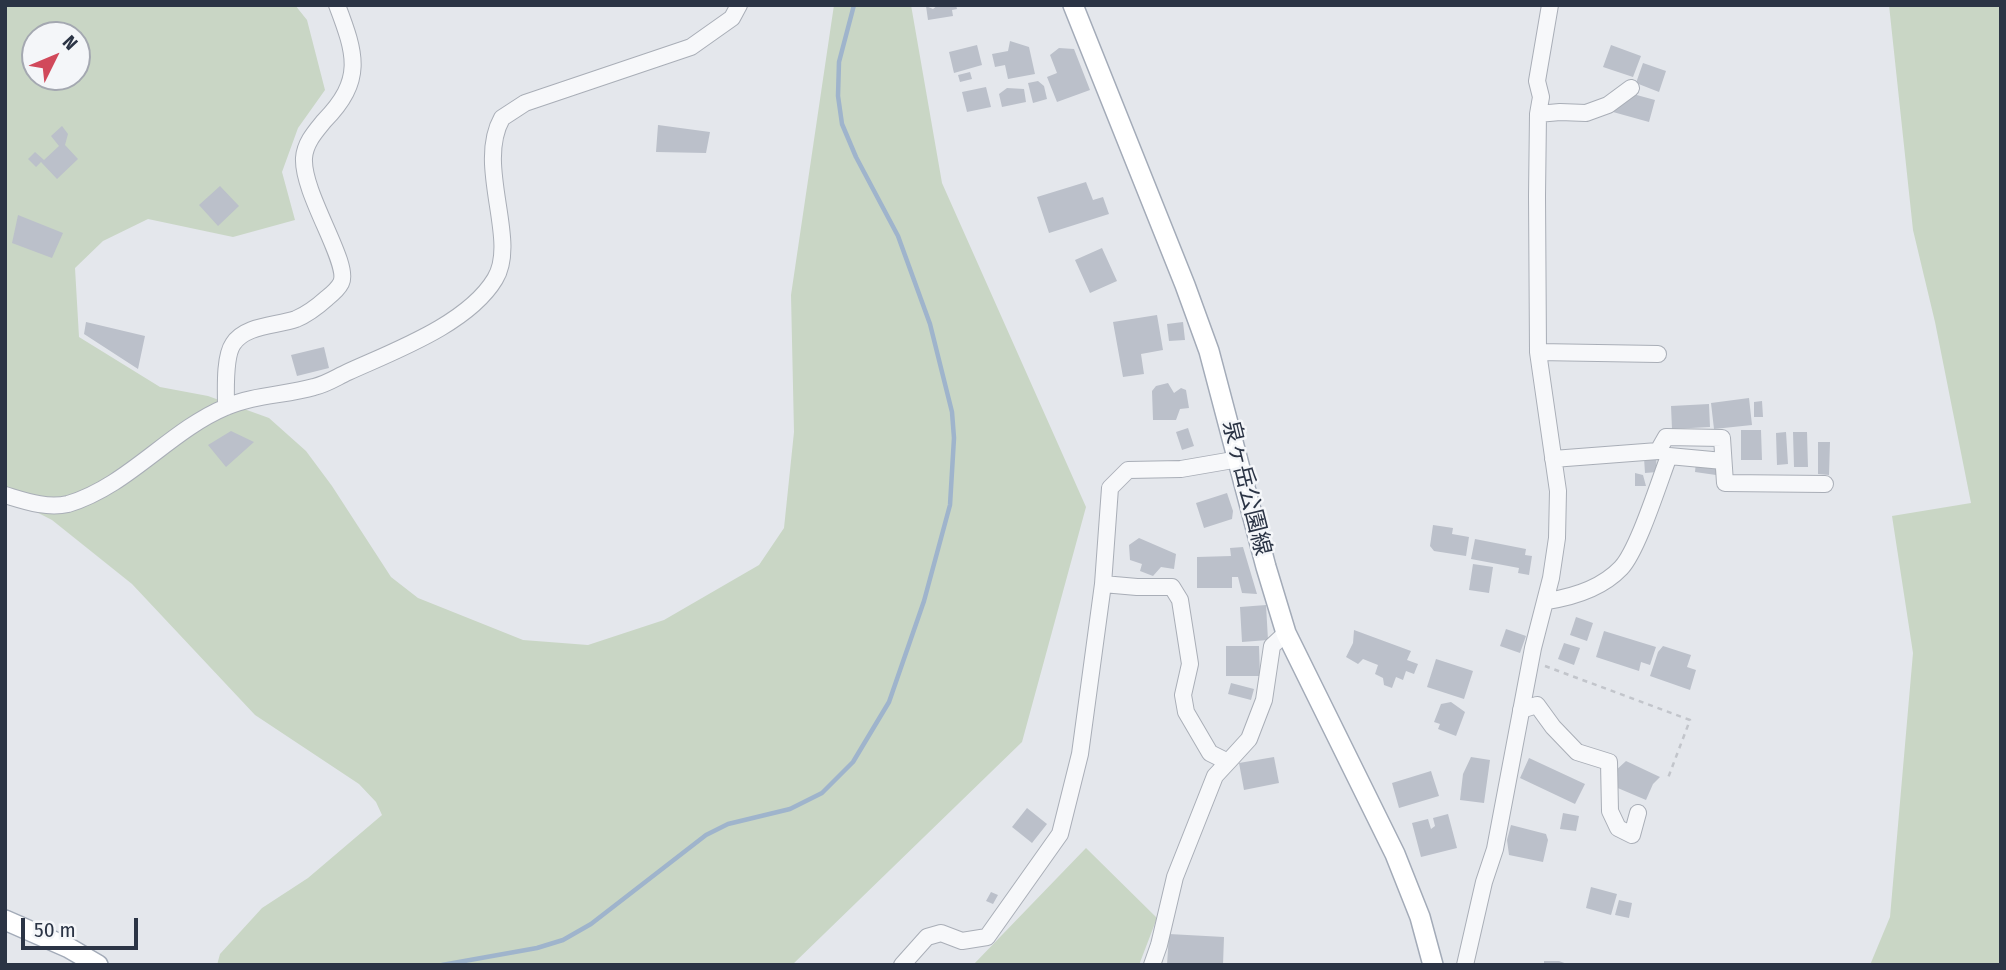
<!DOCTYPE html>
<html>
<head>
<meta charset="utf-8">
<style>
  body { margin:0 }
  #map { position:relative; width:2006px; height:970px; overflow:hidden; background:#e4e7ec; font-family:"Fira Sans Condensed",sans-serif }
  canvas { display:block }
  .frame { position:absolute; inset:0; border:7px solid #2b3445; pointer-events:none }
  .north { position:absolute; left:21px; top:21px; width:70px; height:70px; box-sizing:border-box; background:#f4f6f9; border:2px solid #a4a8b1; border-radius:50%; rotate:47deg; font-size:19px; font-weight:700; line-height:28px; text-align:center; color:#2b3445 }
  .north::after { content:''; display:block; margin:auto; width:24px; height:32px; background:#d1495b; clip-path:polygon(50% 0,100% 100%,50% 72%,0 100%) }
  .scale { position:absolute; left:21px; top:918px; width:117px; height:32px; box-sizing:border-box; border:4px solid #2b3445; border-top:0; padding-left:9px; font-size:21px; line-height:24px; white-space:nowrap; color:#2b3445; -webkit-text-stroke:5px #f4f6f9; paint-order:stroke }
</style>
</head>
<body>
<div id="map">
<canvas width="2006" height="970"></canvas>
<div class="frame"></div>
<div class="north">N</div>
<div class="scale">50 m</div>
</div>
<script>
const ctx = document.querySelector('canvas').getContext('2d');
ctx.lineJoin = 'round';
function paint(path, color) {
  ctx.fillStyle = color;
  ctx.fill(path, 'evenodd');
}
function trace(path, color, width, dash) {
  ctx.strokeStyle = color;
  ctx.lineWidth = width;
  ctx.lineCap = dash ? 'butt' : 'round';
  ctx.setLineDash(dash || []);
  ctx.stroke(path);
}
function drawText(font, color, halo, rows, align = 'center') {
  ctx.font = font + ' "Fira Sans Condensed","Noto Sans JP",sans-serif';
  ctx.lineWidth = 5;
  ctx.setLineDash([]);
  ctx.textBaseline = 'middle';
  ctx.strokeStyle = halo;
  ctx.fillStyle = color;
  for (const [text, x, y, turn = 0] of rows) {
    ctx.save();
    ctx.translate(x, y);
    ctx.rotate((+turn || 0) * Math.PI / 180);
    ctx.textAlign = isNaN(turn) ? turn : align;
    if (halo) ctx.strokeText(text, 0, 0);
    ctx.fillText(text, 0, 0);
    ctx.restore();
  }
}
paint(new Path2D(`
  M5 5H295L307 20 325 90 298 128 282 172 295 220 233 237 148 219 103 241 75 268 79 337 160 387 208 396 269 418 306 451 332 486 391 577 418 598 523 640 588 645 664 620 759 565 784 528 794 432 791 295 834 5H911L942 183 1086 507 1022 742 792 965H217L220 954 262 908 308 878 382 815 376 802 359 784 255 715 132 584 52 520 5 496ZM35 35H77V77H35Z
  M1889 5H2001V965H1870L1890 917 1913 653 1892 516 1971 503 1935 322 1913 230Z
  M1086 848 1157 918 1139 965H973Z`), '#c9d6c5');
trace(new Path2D(`
  M442 965 537 948 563 940 591 924 706 835 728 824 790 809 822 793 853 762 889 702 924 601 950 505 954 438 952 412 930 324 898 236 856 157 842 124 838 96 839 62 854 5`), '#9fb4cc', 4.5);
paint(new Path2D(`
  M938 5H956L957 9 952 10 953 16 928 20 926 6 933 9Z
  M1010 41 1029 47 1035 74 1008 79 1005 65 995 67 992 54 1008 51Z
  M977 45 982 65 954 73 949 52Z
  M1611 45 1641 56 1633 77 1603 67Z
  M1059 48 1074 49 1090 90 1057 102 1047 77 1057 73 1050 55Z
  M1643 63 1666 71 1659 92 1636 83Z
  M970 72 972 79 960 82 958 75Z
  M1038 81 1044 86 1047 99 1033 103 1028 83Z
  M986 87 991 107 967 112 962 92Z
  M1007 88 1024 89 1026 102 1002 107 999 94Z
  M1633 94 1655 100 1649 122 1613 112 1620 102Z
  M658 125 710 132 706 153 656 152Z
  M62 126 68 134 65 145 78 159 57 179 41 162 36 167 28 159 35 152 44 160 59 146 51 136Z
  M1086 182 1093 200 1103 197 1109 214 1049 233 1037 197Z
  M220 186 239 206 218 226 199 205Z
  M18 215 63 233 52 258 12 243Z
  M1102 248 1117 281 1090 293 1075 260Z
  M1157 315 1163 350 1141 354 1144 374 1123 377 1113 322Z
  M86 322 145 336 138 369 84 334Z
  M1183 322 1185 340 1169 341 1167 324Z
  M324 347 329 368 297 376 291 355Z
  M1168 383 1174 393 1181 388 1186 390 1189 408 1180 409 1176 420H1153L1152 391 1156 386Z
  M1749 398 1752 425 1714 429 1711 403Z
  M1762 401 1763 417H1754V402Z
  M1709 404 1710 427 1672 429 1671 406Z
  M1188 428 1194 446 1182 450 1176 432Z
  M1741 430H1761L1762 460H1741Z
  M231 431 254 442 226 467 208 445Z
  M1786 432 1788 464 1777 465 1776 433Z
  M1793 432H1807L1808 467H1794Z
  M1818 442H1830L1829 475 1818 474Z
  M1656 457 1657 472 1645 473 1644 458Z
  M1696 462 1717 464 1716 475 1695 472Z
  M1635 473 1643 475 1646 486H1635Z
  M1227 493 1233 511 1232 519 1204 528 1196 503Z
  M1433 525 1453 528 1452 534 1469 537 1466 556 1434 551 1430 546Z
  M1139 538 1176 554 1174 569 1161 567 1153 576 1140 571 1142 564 1130 560 1129 545Z
  M1475 539 1526 549 1525 555 1532 556 1529 575 1518 573 1519 568 1471 559Z
  M1243 547 1257 594 1242 593 1238 577H1232V588H1197V557L1231 556 1230 548Z
  M1473 564 1493 567 1489 593 1469 590Z
  M1266 605 1268 640 1242 642 1240 607Z
  M1576 617 1593 623 1587 641 1570 635Z
  M1506 629 1526 636 1520 653 1500 646Z
  M1354 630 1411 651 1407 660 1418 664 1414 674 1406 671 1403 680 1396 677 1392 688 1384 685 1383 678 1375 674 1378 665 1363 659 1358 664 1346 657 1353 643Z
  M1604 631 1656 647 1650 665 1641 662 1639 671 1596 657Z
  M1564 643 1580 648 1574 665 1558 659Z
  M1226 646H1259L1260 676H1226Z
  M1663 646 1691 655 1687 667 1696 670 1690 690 1650 676 1658 652Z
  M1436 659 1473 671 1464 699 1427 687Z
  M1231 683 1254 689 1251 700 1228 694Z
  M1451 702 1465 712 1456 736 1438 729 1440 724 1434 722 1441 704Z
  M1274 757 1279 783 1244 790 1239 763Z
  M1471 757 1490 760 1484 803 1460 800 1463 774Z
  M1529 758 1585 784 1575 804 1520 778Z
  M1626 761 1660 777 1653 784 1646 800 1613 786 1614 772Z
  M1431 771 1439 796 1399 808 1392 783Z
  M1027 808 1047 824 1032 843 1012 827Z
  M1563 813 1579 816 1576 831 1560 829Z
  M1448 814 1457 848 1421 857 1412 823 1428 819 1431 829 1435 826 1433 818Z
  M1511 825 1546 834 1548 840 1543 862 1509 855 1507 840Z
  M1591 887 1617 894 1611 915 1586 908Z
  M991 892 998 895 993 904 986 901Z
  M1619 900 1632 903 1629 918 1615 915Z
  M1169 934 1224 937 1223 965H1167Z
  M1544 961H1559L1570 965H1544Z`), '#bbc0ca');
const minor = new Path2D(`
  M1538 114 1560 112 1586 113 1608 105 1631 88
  M1538 352 1658 354
  M226 407C226 391 224 357 233 344 245 325 276 326 296 319 308 314 317 307 327 298 332 294 338 289 341 283 351 264 302 194 304 158 305 143 315 132 324 121 364 80 356 55 337 5
  M1553 459 1658 451 1666 437 1722 438 1725 483 1825 484
  M5 495C25 501 47 509 68 504 128 486 169 431 226 407 253 395 286 395 314 387 327 384 337 377 348 372 394 351 468 324 495 279 519 240 475 166 502 118L525 103 691 47 732 18 739 5
  M1103 584 1137 587H1172L1180 600 1190 664 1183 695 1186 712 1210 753 1228 762 1249 739 1264 700 1272 646 1286 633
  M1547 601C1573 597 1602 588 1621 568 1638 550 1659 482 1669 456L1723 461
  M1521 710 1537 705 1553 727 1577 752 1609 762 1610 811 1618 828 1632 835 1638 813
  M902 965 927 937 941 933 962 941 987 937 1060 834 1080 754 1103 584 1110 488 1128 470 1181 469 1239 459
  M1152 965 1159 945 1175 877 1215 776 1228 762
  M1465 965 1484 882 1495 849 1533 648 1551 578 1557 538 1558 491 1538 352 1537 196 1538 114 1541 97 1537 81 1550 5`);
const major = new Path2D(`
  M1073 5 1185 285 1209 351 1266 567 1286 633 1395 854 1420 917 1433 965
  M5 920 69 948 98 965`);
trace(minor, '#a9aeb7', 18);
trace(major, '#a3abb8', 22);
trace(new Path2D(`
  M1545 666 1690 720 1668 778`), '#c2c5cb', 2.5, [5, 5]);
trace(minor, '#f7f8fa', 16);
trace(major, '#fff', 19);
drawText('23px', '#2b3445', '#f4f6f9', [
  ["泉ヶ岳公園線",1246,488,76]
]);
</script>
</body>
</html>
